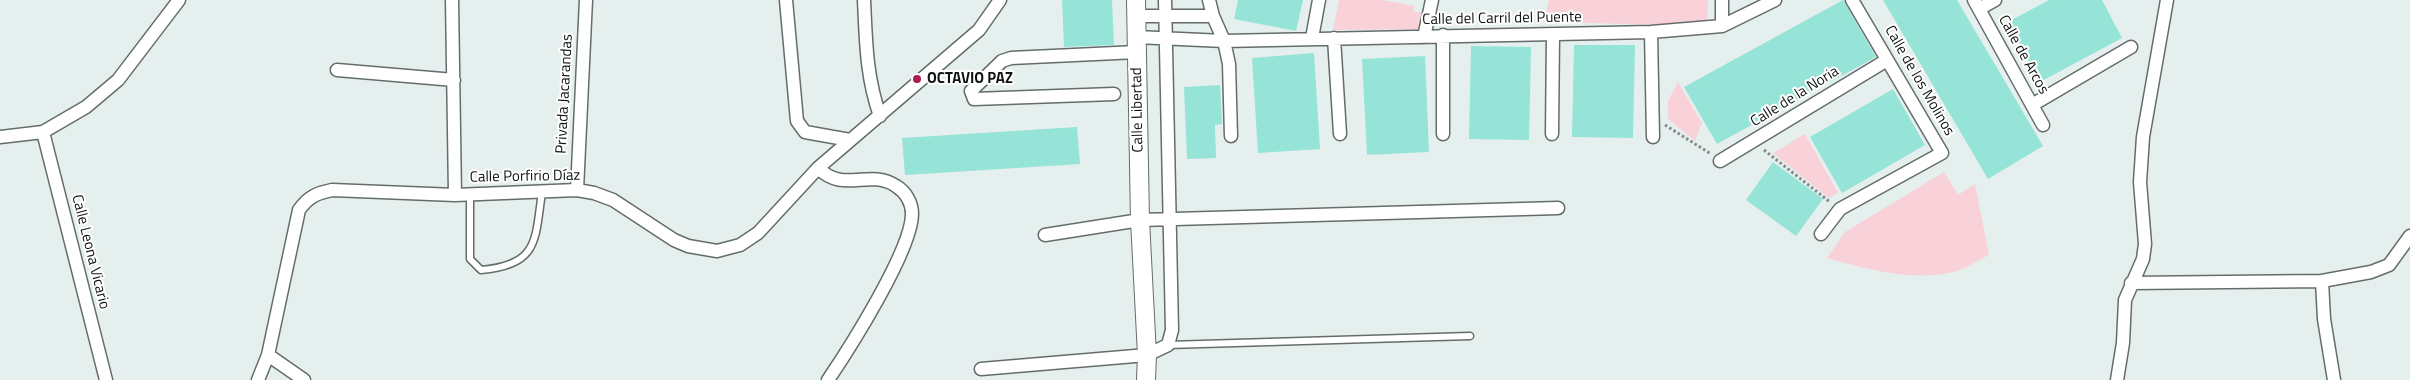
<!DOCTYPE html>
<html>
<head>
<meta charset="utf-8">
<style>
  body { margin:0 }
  canvas { display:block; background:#e5efed }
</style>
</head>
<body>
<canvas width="2410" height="380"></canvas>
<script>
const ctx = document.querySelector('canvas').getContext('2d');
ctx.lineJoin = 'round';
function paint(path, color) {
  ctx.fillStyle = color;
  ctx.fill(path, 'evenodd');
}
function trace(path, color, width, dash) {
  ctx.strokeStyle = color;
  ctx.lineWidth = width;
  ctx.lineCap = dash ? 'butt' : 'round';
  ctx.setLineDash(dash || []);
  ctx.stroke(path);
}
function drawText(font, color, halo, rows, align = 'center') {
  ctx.font = font + ' "Titillium Web",sans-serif';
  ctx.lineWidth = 4;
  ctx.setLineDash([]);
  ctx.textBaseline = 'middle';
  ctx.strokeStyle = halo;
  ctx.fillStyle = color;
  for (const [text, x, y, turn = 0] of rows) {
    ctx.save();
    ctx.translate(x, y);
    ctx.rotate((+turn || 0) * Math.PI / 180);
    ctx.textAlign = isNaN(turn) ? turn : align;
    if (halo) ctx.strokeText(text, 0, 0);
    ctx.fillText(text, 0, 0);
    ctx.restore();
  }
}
paint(new Path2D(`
  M1339 0H1383L1415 6 1413 11 1424 13 1421 29 1333 30Z
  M1549 0H1708L1707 26 1544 22Z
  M1678 82 1702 123 1695 141 1668 119V101Z
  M1805 134 1838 193 1829 198 1773 153Z
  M1944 172 1958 195 1975 184 1989 255C1978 260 1966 269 1954 272 1912 282 1867 269 1827 258L1845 232Z`), '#f9d1d9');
paint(new Path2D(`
  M1062 0H1112L1114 45 1064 47Z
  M1238 0H1303L1296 31 1234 19Z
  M1843 0 1876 57 1717 144 1684 87Z
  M1883 0H1957L2043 146 1988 179Z
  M2049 0H2102L2122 38 2040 82 2008 22Z
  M1574 45H1635L1633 138 1572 137Z
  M1471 46 1531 47 1529 140 1469 139Z
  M1314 53 1320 149 1258 153 1252 58Z
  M1425 56 1429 152 1367 155 1362 59Z
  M1220 85 1222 124 1215 125 1216 158 1187 159 1184 87Z
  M1893 89 1925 145 1842 193 1810 137Z
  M1077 127 1080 164 905 175 902 138Z
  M1773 162 1823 199 1796 236 1746 200Z`), '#96e4d7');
const lane = new Path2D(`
  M470 195V259L481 270C539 265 535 240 542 192
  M1168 345 1470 336`);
const street = new Path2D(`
  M452 0 455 195
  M786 0 797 121 805 132 850 140
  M864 0C866 41 866 76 880 116
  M1209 0 1213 16 1224 41 1229 64 1231 136
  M1974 0 2043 125
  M1979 9 1995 0
  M1136 16H1213
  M1722 26V0
  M1651 32 1653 137
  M1136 37 1224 41 1651 32 1722 26 1775 0
  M1424 37 1432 0
  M1312 38 1319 0
  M1334 38 1340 134
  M337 70 454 80
  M1114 94 974 99 971 91 1002 61 1011 58 1137 52
  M2032 105 2131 47
  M43 132 106 380
  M1443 134V35
  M1552 134 1553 35
  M0 137 43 132 86 107 118 80 179 0
  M1720 161 1887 60
  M818 168C844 194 869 168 896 186 906 192 912 203 912 214 912 250 849 349 828 380
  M577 190 586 0
  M1821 234 1840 209 1942 153 1852 0
  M1045 235 1140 220 1558 208
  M2131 283 2322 281
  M268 355 304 380
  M981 369 1147 355 1168 345 1172 330 1165 0
  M258 380 268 355 299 210C308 197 317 193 332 190L455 195 577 190 594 193 613 200 674 240 688 246 717 251 740 245 758 233 818 168 979 30 1000 0
  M2117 380 2123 343 2125 300 2143 259 2145 244 2140 182 2143 137 2167 0
  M2334 380 2324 319 2322 281 2371 272 2389 265 2410 236`);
const secondary = new Path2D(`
  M1136 0 1140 220 1147 355 1146 380`);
trace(lane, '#646d6b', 9);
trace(street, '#646d6b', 15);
trace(secondary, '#646d6b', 20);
trace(new Path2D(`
  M1665 125 1711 154
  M1764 150 1830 202`), '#838a89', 3, [2.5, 2.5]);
trace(lane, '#fff', 6);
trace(street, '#fff', 12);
trace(secondary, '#fff', 18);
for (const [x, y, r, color] of [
  [917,79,5,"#ab1a52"]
]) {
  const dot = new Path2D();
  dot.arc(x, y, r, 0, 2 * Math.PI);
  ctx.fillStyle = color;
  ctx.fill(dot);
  trace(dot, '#fff', 2);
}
drawText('15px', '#0f1312', '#fff', [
  ["Calle del Carril del Puente",1502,19,-1],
  ["Calle de Arcos",2023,55,61],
  ["Calle de los Molinos",1919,81,60],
  ["Privada Jacarandas",565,94,-87],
  ["Calle de la Noria",1795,97,-32],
  ["Calle Libertad",1138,110,-91],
  ["Calle Porfirio Díaz",525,177,-1],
  ["Calle Leona Vicario",90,252,76]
]);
drawText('bold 15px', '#0f1312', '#fff', [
  ["OCTAVIO PAZ",927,79]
], 'left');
</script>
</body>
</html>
